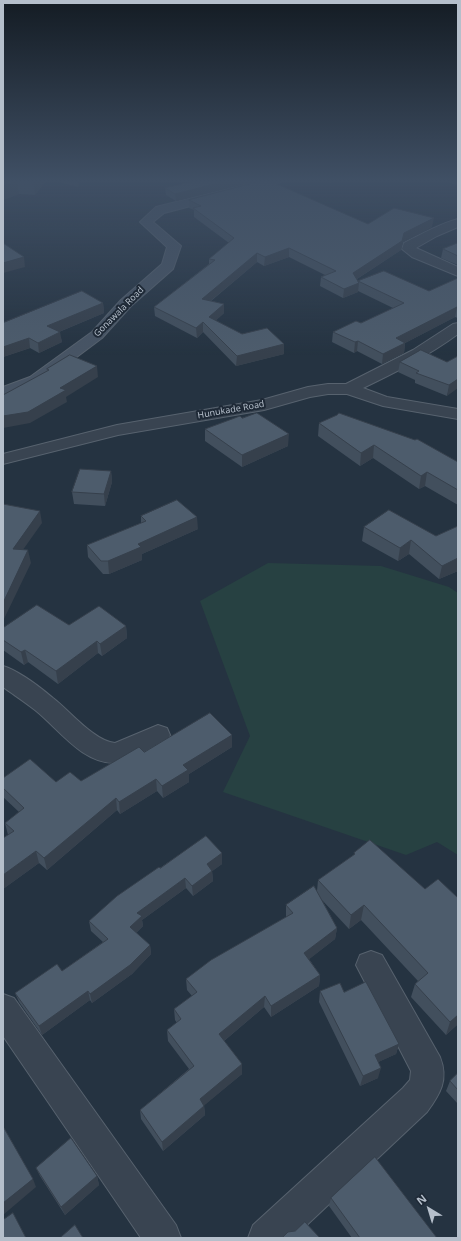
<!DOCTYPE html>
<html>
<head>
<meta charset="utf-8">
<style>
  body { margin:0 }
  #map { position:relative; width:461px; height:1241px; overflow:hidden; background:#253341; font-family:"Noto Sans",sans-serif }
  canvas { display:block }
  .frame { position:absolute; inset:0; border:4px solid #b5bfcb; pointer-events:none }
  .north { position:absolute; left:409px; top:1189px; width:40px; height:40px; -webkit-text-stroke:3px #1e2936; paint-order:stroke; rotate:322deg; font-size:11px; font-weight:700; line-height:16px; text-align:center; color:#b5bfcb }
  .north::after { content:''; display:block; margin:auto; width:14px; height:18px; background:#b5bfcb; clip-path:polygon(50% 0,100% 100%,50% 72%,0 100%) }
</style>
</head>
<body>
<div id="map">
<canvas width="461" height="1241"></canvas>
<div class="frame"></div>
<div class="north">N</div>
</div>
<script>
const ctx = document.querySelector('canvas').getContext('2d');
ctx.lineJoin = 'round';
function paint(path, color) {
  ctx.fillStyle = color;
  ctx.fill(path, 'evenodd');
}
function trace(path, color, width, dash) {
  ctx.strokeStyle = color;
  ctx.lineWidth = width;
  ctx.lineCap = dash ? 'butt' : 'round';
  ctx.setLineDash(dash || []);
  ctx.stroke(path);
}
function drawText(font, color, halo, rows, align = 'center') {
  ctx.font = font + ' "Noto Sans",sans-serif';
  ctx.lineWidth = 4;
  ctx.setLineDash([]);
  ctx.textBaseline = 'middle';
  ctx.strokeStyle = halo;
  ctx.fillStyle = color;
  for (const [text, x, y, turn = 0] of rows) {
    ctx.save();
    ctx.translate(x, y);
    ctx.rotate((+turn || 0) * Math.PI / 180);
    ctx.textAlign = isNaN(turn) ? turn : align;
    if (halo) ctx.strokeText(text, 0, 0);
    ctx.fillText(text, 0, 0);
    ctx.restore();
  }
}
paint(new Path2D(`
  M268 563 381 566 449 587 458 593V855L437 842 406 855 223 792 250 736 200 601Z`), '#274142');
const street = new Path2D(`
  M458 219V227L437 236 416 248 458 267V276L412 257 402 249 404 243C422 234 439 224 458 219Z
  M458 323V334C428 356 396 372 363 388L387 397 458 409V419L383 406 347 394H328L310 397 264 410 118 435 3 464V454L117 425 262 400 308 387 328 384H346L413 350 453 324Z
  M3 666C19 671 40 687 53 698 70 711 94 741 115 743L158 725 167 728 170 735 167 742C155 747 128 762 116 763 82 764 59 729 35 710 25 702 14 695 3 687Z
  M371 951 382 955 440 1057C449 1080 440 1094 427 1112L293 1238H248L253 1225 403 1088 410 1080 411 1071 356 965 360 955Z
  M3 994 14 998 176 1225 181 1238H141L3 1036Z`);
const secondary = new Path2D(`
  M260 181H281L279 183 164 213 153 222 181 246 173 269 131 306 102 338 42 383 3 398V387L30 377 92 332 121 300 162 264 167 247 140 222 156 207Z`);
trace(street, '#57626e', 2);
trace(secondary, '#57626e', 2);
paint(street, '#394451');
paint(secondary, '#475464');
paint(new Path2D(`
  M3 181H46L35 195 19 194 3 200Z
  M55 181H80L78 187Z
  M322 181H335L331 183Z
  M445 181H458V186Z
  M252 182 176 201 166 195 165 188Z
  M189 200 368 224 432 227 403 242 401 250 357 279 358 283V281L429 291 458 278V318L455 317 405 343 404 353 382 364 357 351 354 353 332 342 333 332 361 323 393 308 358 291V292L343 298 320 286 321 277 325 275 289 257 264 266 257 262 211 301 224 304V313L215 321 242 334 284 344V354L236 366 203 332 197 338 155 316 154 307 209 264V259L229 243 194 217V210L189 208Z
  M458 243V265L441 258 443 249Z
  M103 303 104 313 59 332 62 342 39 353 30 348 3 357V323Z
  M458 356 447 396 415 383V380L398 372 400 362H447Z
  M319 423 458 462V505L425 486 419 489 373 458 360 466 318 436Z
  M205 429 288 446 242 467 205 441Z
  M111 471 112 482 105 506 74 504 72 492Z
  M141 516 198 529 142 554V560L109 574H103L88 557 87 545 141 523Z
  M458 526V571L439 579 409 554 398 561 362 541 364 527 436 536Z
  M69 625 126 626 127 638 102 656 98 653 58 684 28 662 24 665 3 650V628Z
  M232 747 189 774V782L163 798 157 791 120 814 117 810 47 870 39 863 3 889V838L8 835 5 823 19 812 3 797V778L56 782 81 781 144 752Z
  M370 840 458 1024 446 1035 411 997 415 984 418 981 361 920 349 929 322 900 337 928 335 939 309 959 320 975 319 986 271 1017 264 1007 224 1041 242 1064V1074L204 1105 205 1115 163 1151 141 1119 140 1110 189 1069 168 1041 167 1030 177 1023 175 1020 174 1009 192 996 187 990 186 979 286 917V905L317 891 318 880 354 855V853Z
  M222 853V864L212 871 213 881 193 896 186 888 142 920 143 926 136 933 150 945 151 954 132 974 92 1003 90 1000 42 1035 19 1002 15 993 62 971 103 942 91 931 89 921 160 868Z
  M320 991 344 992 399 1044 396 1054 378 1062V1078L360 1086 319 1002Z
  M458 1073V1104L446 1091 450 1081Z
  M36 1168 97 1176 99 1185 65 1215 40 1176Z
  M331 1198 437 1238H352L329 1206Z`), '#424f5d');
paint(new Path2D(`
  M16 181H17L19 194 3 200V186Z
  M34 181H46L35 195 34 182Z
  M77 181H80L78 187Z
  M226 181 252 182 176 201 175 194Z
  M434 218 432 227 403 242 401 250 352 282 353 273 404 233Z
  M289 248V257L264 266 265 257Z
  M257 253V262L202 308V299Z
  M24 257 25 267 3 273V263Z
  M359 283 358 292 343 298 344 289Z
  M103 303 104 313 49 336 47 326Z
  M224 304V313L209 327V317Z
  M457 307 455 317 405 343 404 353 382 364 383 354 396 338Z
  M203 322V332L197 338 196 328Z
  M60 332 62 342 39 353 38 343Z
  M29 338 30 348 3 357V347Z
  M358 341 357 351 354 353 355 342Z
  M284 344V354L236 366 237 356Z
  M97 366 98 377 66 397 67 402 30 423 3 428V416L60 388Z
  M458 379V388L447 396 449 385Z
  M289 434 288 446 242 467V455Z
  M374 445 373 458 360 466 361 453Z
  M111 471 112 482 105 506 104 494Z
  M427 472 425 486 419 489 421 476Z
  M40 511 42 523 15 561 13 549Z
  M197 517 198 529 142 554V560L109 574 108 561 138 544Z
  M411 540 409 554 398 561 400 548Z
  M28 550 31 563 3 621V603Z
  M458 558V571L439 579 442 566Z
  M126 626 127 638 102 656 100 644Z
  M97 641 98 653 58 684 56 671Z
  M25 650 28 662 24 665 21 652Z
  M232 735V747L189 774V782L163 798 162 786 183 765Z
  M156 779 157 791 120 814 119 802Z
  M116 798 117 810 47 870 44 858Z
  M36 851 39 863 3 889V875Z
  M222 853V864L207 875V864Z
  M212 871 213 881 193 896 192 886Z
  M185 878 186 888 142 920 143 926 132 937 130 927 137 913Z
  M364 905 361 920 349 929 351 915Z
  M337 928 335 939 303 964 304 953Z
  M150 945 151 954 132 974 92 1003 90 994Z
  M320 975 319 986 271 1017V1006Z
  M88 991 90 1000 42 1035 39 1026Z
  M265 996 264 1007 219 1045V1034Z
  M458 1015V1024L446 1035 450 1022Z
  M399 1044 396 1054 372 1065 375 1055Z
  M242 1064V1074L200 1109V1099Z
  M381 1068 378 1078 360 1086 363 1076Z
  M204 1106 205 1115 163 1151 162 1142Z
  M97 1176 99 1185 65 1215 61 1207Z
  M33 1179 36 1187 3 1215V1203Z`), '#36404c');
const building = new Path2D(`
  M3 181H16L3 186Z
  M195 181H226L175 194 165 188Z
  M261 181H270L368 224 394 208 434 218 404 233 402 241 353 273 359 283 344 289 321 277 336 271 289 248 265 257 257 253 202 299 224 304 209 317 242 334 267 328 284 344 237 356 203 322 196 328 154 307 215 260 209 259 234 238 193 208 201 206 189 200Z
  M3 243 24 257 3 263Z
  M458 243V256L443 249Z
  M384 271 429 291 458 278V307H457L396 338 405 343 383 354 358 341 355 342 333 332 356 321 361 323 404 303 358 281Z
  M82 291 103 303 47 326 60 332 38 343 29 338 3 347V323Z
  M421 350 447 362 458 356V379L449 385 416 373 419 371 400 362Z
  M70 355 97 366 60 388 66 390 28 412 3 416V395L49 370 47 369Z
  M257 413 289 434 242 455 205 429 240 416 242 418Z
  M339 413 415 440 417 439 458 462V490L427 472 421 476 374 445 361 453 319 423 337 415Z
  M80 469 111 471 104 494 72 492Z
  M177 500 197 517 138 544 141 547 108 561H101L87 545 146 521 141 516Z
  M3 504 40 511 13 549 28 550 3 603Z
  M389 510 436 536 458 526V558L442 566 411 540 400 548 364 527Z
  M37 605 69 625 99 606 126 626 100 644 97 641 56 671 25 650 21 652 3 640V628Z
  M210 713 232 735 183 765 188 770 162 786 156 779 119 802 116 798 44 858 36 851 3 875V838L14 831 5 823 24 808 3 788V778L30 759 56 782 70 772 81 781 139 747 144 752Z
  M206 836 222 853 207 864 212 871 192 886 185 878 137 913 142 916 130 927 150 945 130 965 90 994 88 991 39 1026 15 993 57 964 62 971 108 939 89 921 117 896 159 867 160 868Z
  M370 840 425 889 438 879 458 898V1015L450 1022 415 984 428 973 364 905 351 915 318 880 355 854 354 853Z
  M314 886 337 928 304 953 320 975 271 1006 265 996 219 1034 242 1064 200 1099 204 1106 162 1142 140 1110 194 1066 167 1030 181 1019 174 1009 197 992 186 979 211 960 293 913 286 905Z
  M366 982 399 1044 375 1055 381 1068 363 1076 320 991 340 983 344 992Z
  M458 1073V1090L450 1081Z
  M4 1128 33 1179 3 1203V1129Z
  M71 1138 97 1176 61 1207 36 1168Z
  M375 1157 437 1238H360L331 1198Z
  M13 1213 26 1238H3V1220Z
  M305 1222 320 1238H282L288 1232 295 1231Z
  M75 1225 83 1238H60Z`);
paint(building, '#4d5c6c');
trace(building, '#36404c', 1);
const sky = ctx.createLinearGradient(0, 0, 0, 355);
sky.addColorStop(0, '#141c24');
sky.addColorStop(0.51, '#405065');
sky.addColorStop(1, '#40506500');
ctx.fillStyle = sky;
ctx.fillRect(0, 0, 461, 355);
drawText('9px', '#b5bfcb', '#1e2936', [
  ["Gonawala Road",119,312,-45],
  ["Hunukade Road",231,410,-10]
]);
</script>
</body>
</html>
